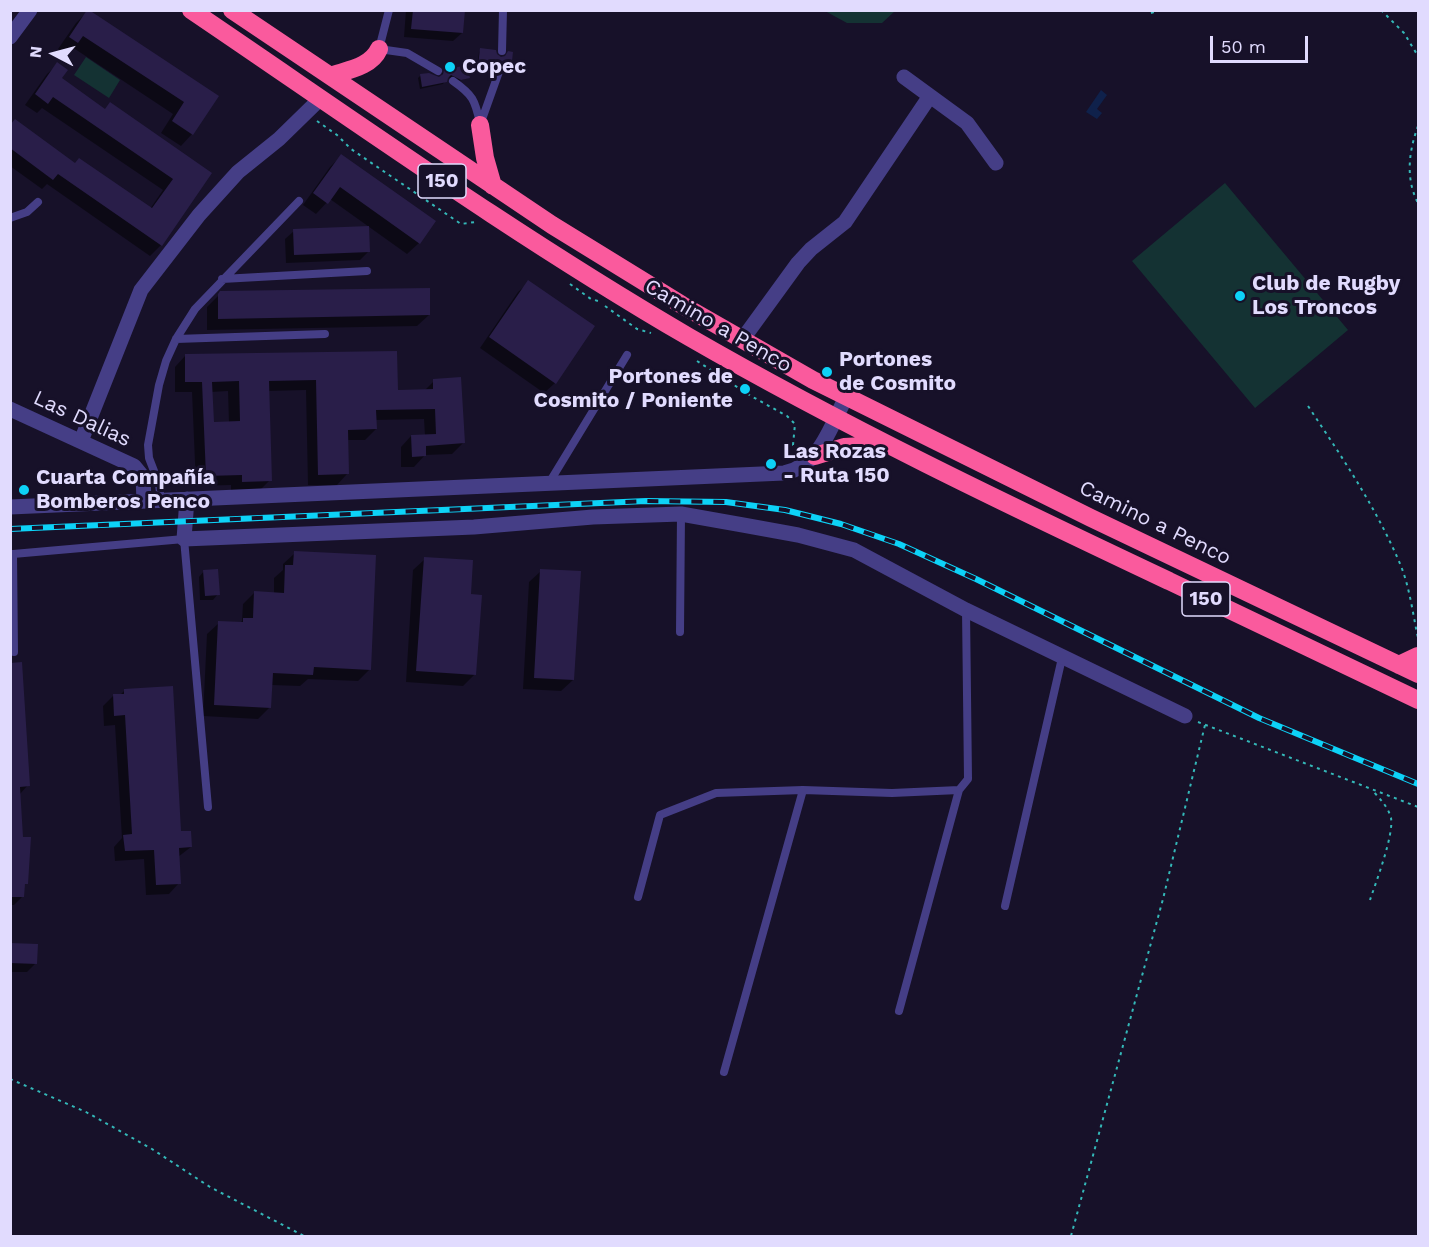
<!DOCTYPE html>
<html>
<head>
<meta charset="utf-8">
<style>
  body { margin:0 }
  #map { position:relative; width:1429px; height:1247px; overflow:hidden; background:#171129; font-family:"Work Sans",sans-serif }
  canvas { display:block }
  .frame { position:absolute; inset:0; border:12px solid #e1dbfe; pointer-events:none }
  .north { position:absolute; left:24px; top:24px; width:60px; height:60px; -webkit-text-stroke:4px #171129; paint-order:stroke; rotate:276deg; font-size:16px; font-weight:700; line-height:24px; text-align:center; color:#e1dbfe }
  .north::after { content:''; display:block; margin:auto; width:21px; height:27px; background:#e1dbfe; clip-path:polygon(50% 0,100% 100%,50% 72%,0 100%) }
  .scale { position:absolute; left:1210px; top:36px; width:98px; height:27px; box-sizing:border-box; border:3px solid #e1dbfe; border-top:0; padding-left:8px; font-size:18px; line-height:21px; white-space:nowrap; color:#e1dbfe; -webkit-text-stroke:4px #171129; paint-order:stroke }
</style>
</head>
<body>
<div id="map">
<canvas width="1429" height="1247"></canvas>
<div class="frame"></div>
<div class="north">N</div>
<div class="scale">50 m</div>
</div>
<script>
const ctx = document.querySelector('canvas').getContext('2d');
ctx.lineJoin = 'round';
function paint(path, color) {
  ctx.fillStyle = color;
  ctx.fill(path, 'evenodd');
}
function trace(path, color, width, dash) {
  ctx.strokeStyle = color;
  ctx.lineWidth = width;
  ctx.lineCap = dash ? 'butt' : 'round';
  ctx.setLineDash(dash || []);
  ctx.stroke(path);
}
function drawText(font, color, halo, rows, align = 'center') {
  ctx.font = font + ' "Work Sans",sans-serif';
  ctx.lineWidth = 6;
  ctx.setLineDash([]);
  ctx.textBaseline = 'middle';
  ctx.strokeStyle = halo;
  ctx.fillStyle = color;
  for (const [text, x, y, turn = 0] of rows) {
    ctx.save();
    ctx.translate(x, y);
    ctx.rotate((+turn || 0) * Math.PI / 180);
    ctx.textAlign = isNaN(turn) ? turn : align;
    if (halo) ctx.strokeText(text, 0, 0);
    ctx.fillText(text, 0, 0);
    ctx.restore();
  }
}
paint(new Path2D(`
  M825 11H895L882 23H847Z
  M86 57 120 80 109 98 74 75Z
  M1225 183 1348 330 1255 408 1132 261Z`), '#143233');
paint(new Path2D(`
  M1101 90 1107 95 1097 109 1102 113 1097 119 1086 112Z`), '#0f214b');
paint(new Path2D(`
  M406 10H463L462 33 453 41 404 37Z
  M88 11 217 97 192 134 181 146 161 133 173 114 72 47 65 54 58 49 76 23Z
  M481 50 496 55 510 69 507 72 504 71 499 65 494 66 490 70 477 68 479 52Z
  M58 64 60 79 104 110 210 174 161 245 150 256 47 184 42 189 10 166V125L150 209 163 190 42 108 37 113 25 105 47 74Z
  M444 71 468 78 458 81 448 77 443 84 420 89 418 78 420 76 439 79Z
  M341 156 419 243 407 254 330 199 316 214 303 205 330 167Z
  M294 231 369 251 360 260 286 263 285 239Z
  M529 282 555 383 544 393 480 348 518 292Z
  M221 293 429 315 417 326 207 330V307Z
  M185 356 396 391H424L434 381 463 443 452 454 425 455 414 467H401V447L411 436H425L424 419 375 420 376 429 365 440H347V474L337 485H308L306 390 268 391 270 480 259 491 231 492V485L196 486 192 392H175V367ZM228 391 229 423H212L211 392Z
  M295 553 370 669 358 681 308 679 300 686 271 685 270 707 258 719 203 716 207 634 219 623 239 624 242 621 243 604 254 593 274 594V578L283 570V564Z
  M425 559 469 595 475 674 463 686 406 682 413 570Z
  M204 571 218 594 213 600H200L199 577Z
  M541 571 573 680 561 691 523 689 529 582Z
  M10 665 28 785 20 794 21 838 26 883 23 887 22 897 14 905H10Z
  M125 690 179 833 191 847 178 857 179 883 169 894 146 895 144 859 115 861 114 847 122 838 115 725 104 726 103 706 113 696H119Z
  M10 945 35 964 27 972H10Z`), '#0007');
paint(new Path2D(`
  M87 10H89L219 96 193 135 172 121 184 102 83 36 78 43 69 37Z
  M413 10H465L463 33 411 29Z
  M480 48 496 50 497 54 501 57 505 56 508 51 513 52 511 70 506 69 501 63 497 64 494 68 478 66Z
  M57 62 68 70 62 78 105 109 110 102 212 173 162 246 58 174 53 180 10 148V125L15 119 75 163 79 158 152 208 173 179 53 97 48 104 35 94Z
  M467 65 470 78 461 80 451 75 448 78 447 82 422 87 420 74 429 73 439 77 443 74 444 70Z
  M341 154 436 221 420 244 340 187 328 204 313 193Z
  M369 226 370 252 294 255 293 229Z
  M528 280 595 326 556 384 489 337Z
  M430 288V315L218 319V294L220 291Z
  M397 351 398 390 433 389V379L461 377 465 443 426 446V456L412 457 411 435 436 434 435 409 376 410 377 429 348 430 349 474 318 475 316 380 269 381 272 481 242 482V475L206 476 202 382H185V354ZM239 381 240 421 214 422 212 382Z
  M294 551 376 555 371 670 314 667 313 675 273 673 271 708 214 705 218 621 243 622V618H253L254 591 284 593 285 565H293Z
  M424 557 473 560 471 594 482 595 476 675 416 671Z
  M218 569 220 595 205 596 203 570Z
  M540 569 581 571 574 680 534 678Z
  M22 662 30 786 20 787 23 837H31L28 884H25L24 897H10V663Z
  M173 686 181 831H191L192 847 179 848 181 884 156 885 154 850 125 851 123 835 132 834 125 715 114 716 113 694H124V689Z
  M10 943 38 944 37 964 10 963Z`), '#291e49');
trace(new Path2D(`
  M1381 10 1404 33 1418 56
  M1151 13 1159 10
  M317 121 337 135 351 149 461 224 475 222
  M1418 126C1409 151 1405 178 1418 203
  M570 284 591 299 598 301
  M605 306 637 329 651 333
  M697 361 751 396 787 416 795 424 793 445 802 449
  M1308 406C1342 457 1377 509 1401 566 1410 589 1413 615 1418 638
  M1198 722 1418 807
  M1370 900C1376 882 1394 835 1391 818 1388 807 1381 800 1373 791
  M10 1079 86 1112 152 1149 210 1187 304 1236
  M1071 1236 1163 899 1205 725`), '#34b8b8', 2, [3, 4.5]);
trace(new Path2D(`
  M389 10 379 49 407 53 438 71
  M502 51 503 10
  M453 81C473 95 475 100 480 123
  M480 125 500 69
  M10 218 27 212 38 202
  M222 279 367 271
  M176 339 325 334
  M549 483 627 355
  M161 501 159 484 149 458 148 445 159 385 166 361 176 339 195 309 299 201
  M680 632 681 514
  M14 652 13 554 184 539 208 807
  M638 897 660 815 716 793 803 790 892 793 959 790 968 779 966 610
  M1005 906 1062 658
  M899 1011 959 790
  M724 1072 803 790`), '#453e86', 8);
trace(new Path2D(`
  M10 37 30 10
  M904 77 967 123 996 163
  M742 340 798 263 811 249 845 222 930 96
  M10 409 134 466 143 477 144 501
  M81 441 141 290 199 215 238 172 279 139 321 98
  M187 499 184 539 474 527 593 517 681 514 743 525 798 535 854 550 966 610 1185 716
  M10 507 784 473C819 467 831 426 846 397`), '#453e86', 15);
trace(new Path2D(`
  M191 10C355 121 517 237 689 337 845 427 1006 504 1169 581 1252 621 1335 661 1418 700
  M232 10 552 225 682 305 813 380 1091 518 1418 674
  M330 76C347 70 371 67 379 49
  M480 125 485 158 493 186
  M815 456 844 447 884 445
  M1399 665 1418 656`), '#fa5a9d', 18);
const rail = new Path2D(`
  M10 529 646 501 726 502 785 510 841 524 899 544 976 579 1259 718 1418 784`);
trace(rail, '#0dd2f7', 6);
trace(rail, '#171129', 4, [11]);
for (const [x, y, r, color] of [
  [450,67,6,"#0dd2f7"],
  [1240,296,6,"#0dd2f7"],
  [827,372,6,"#0dd2f7"],
  [745,389,6,"#0dd2f7"],
  [771,464,6,"#0dd2f7"],
  [24,490,6,"#0dd2f7"]
]) {
  const dot = new Path2D();
  dot.arc(x, y, r, 0, 2 * Math.PI);
  ctx.fillStyle = color;
  ctx.fill(dot);
  trace(dot, '#171129', 2);
}
for (const [x, y, w] of [
  [442,181,48],
  [1206,599,48]
]) {
  const box = new Path2D();
  box.roundRect(x - w / 2, y - 17, w, 34, 4.5);
  ctx.fillStyle = '#171129';
  ctx.fill(box);
  trace(box, '#e1dbfe', 1.5);
}
drawText('bold 20px', '#e1dbfe', null, [
  ["150",442,181],
  ["150",1206,599]
]);
drawText('bold 21px', '#e1dbfe', '#171129', [
  ["Copec",462,67],
  ["Club de Rugby",1252,284],
  ["Los Troncos",1252,308],
  ["Portones",839,360],
  ["de Cosmito",839,384],
  ["Portones de",733,377,"right"],
  ["Cosmito / Poniente",733,401,"right"],
  ["Las Rozas",783,452],
  ["- Ruta 150",783,476],
  ["Cuarta Compañía",36,478],
  ["Bomberos Penco",36,502]
], 'left');
drawText('21px', '#e1dbfe', '#171129', [
  ["Camino a Penco",718,326,30],
  ["Las Dalias",82,419,25],
  ["Camino a Penco",1155,523,26]
]);
</script>
</body>
</html>
